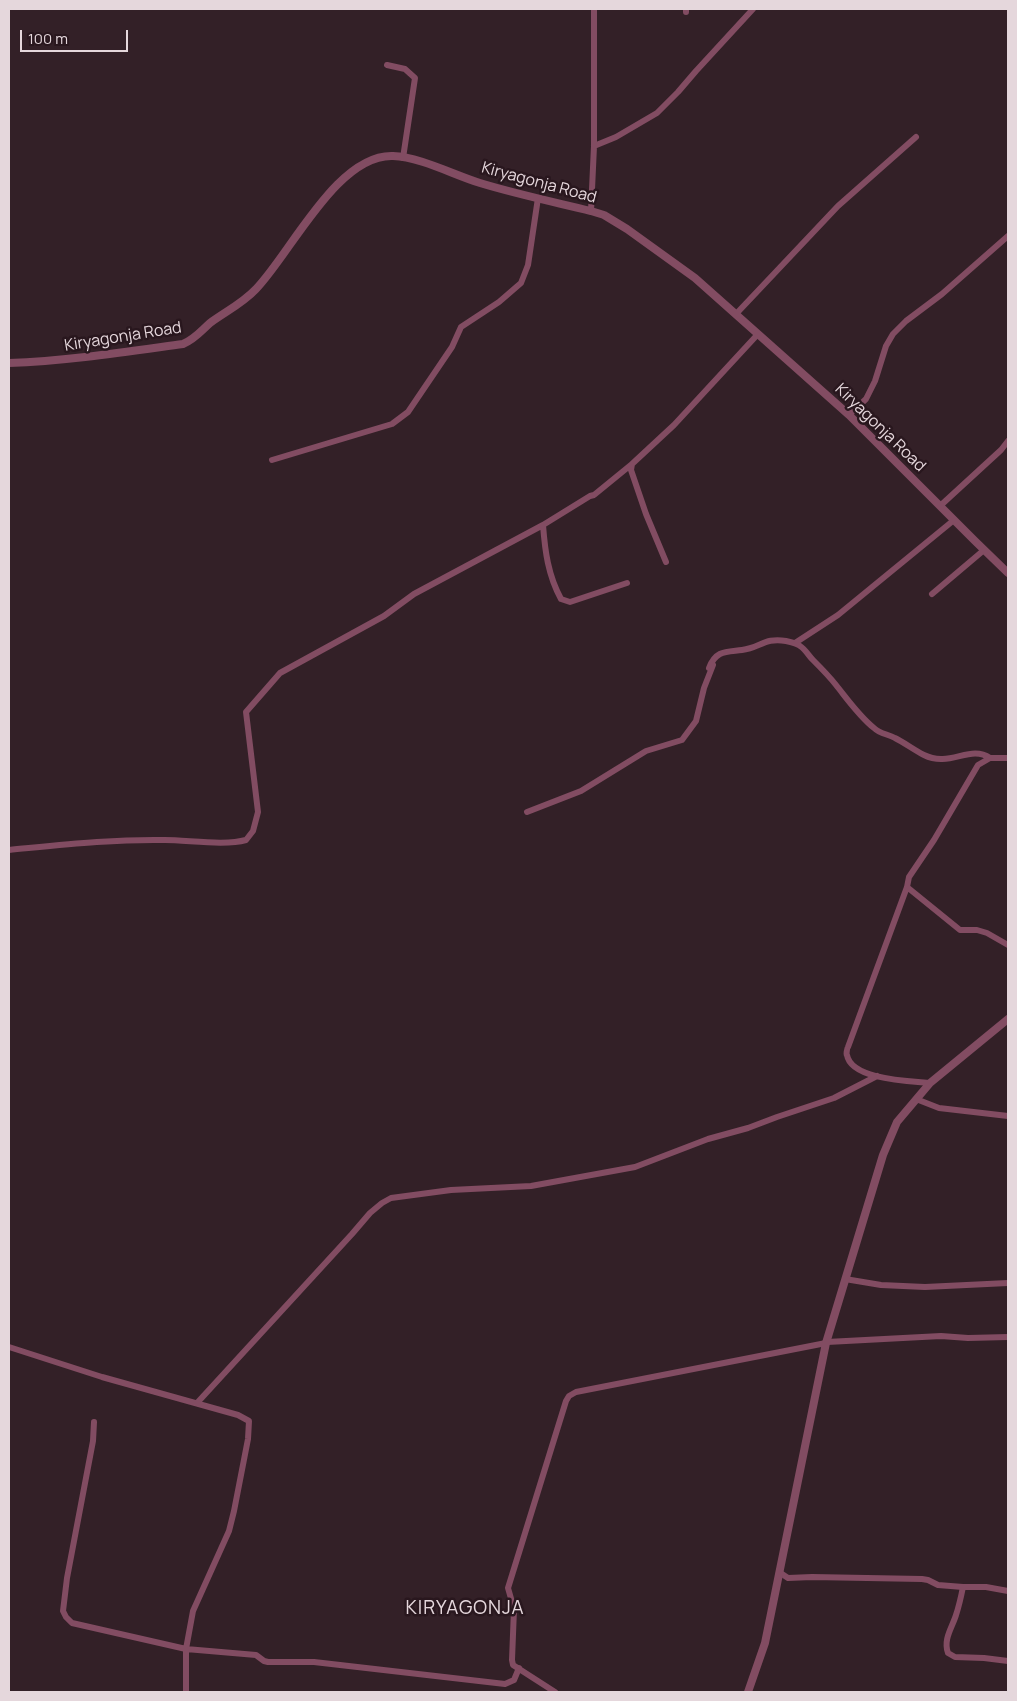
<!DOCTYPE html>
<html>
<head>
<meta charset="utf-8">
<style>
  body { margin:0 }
  #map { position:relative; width:1017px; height:1701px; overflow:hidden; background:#332027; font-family:Manrope,sans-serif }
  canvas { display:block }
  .frame { position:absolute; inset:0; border:10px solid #e5d7dc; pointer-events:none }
  .scale { position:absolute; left:20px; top:30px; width:108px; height:22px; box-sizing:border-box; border:2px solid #e5d7dc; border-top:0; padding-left:6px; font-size:15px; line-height:18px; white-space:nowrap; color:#e5d7dc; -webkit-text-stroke:4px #29171e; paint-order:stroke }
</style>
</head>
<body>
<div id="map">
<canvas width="1017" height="1701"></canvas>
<div class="frame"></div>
<div class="scale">100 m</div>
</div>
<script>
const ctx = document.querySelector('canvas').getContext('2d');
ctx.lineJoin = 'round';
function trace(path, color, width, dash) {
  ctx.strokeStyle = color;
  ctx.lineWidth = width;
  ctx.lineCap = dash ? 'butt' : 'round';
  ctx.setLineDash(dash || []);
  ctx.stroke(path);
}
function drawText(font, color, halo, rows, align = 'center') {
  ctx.font = font + ' Manrope,sans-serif';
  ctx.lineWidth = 5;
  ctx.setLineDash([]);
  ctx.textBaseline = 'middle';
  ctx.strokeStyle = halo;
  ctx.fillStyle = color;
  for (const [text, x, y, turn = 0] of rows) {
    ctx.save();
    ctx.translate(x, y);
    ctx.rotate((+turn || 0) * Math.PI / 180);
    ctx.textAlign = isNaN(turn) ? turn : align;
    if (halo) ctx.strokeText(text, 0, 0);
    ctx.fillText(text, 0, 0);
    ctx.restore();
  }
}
trace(new Path2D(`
  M686 9V12
  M387 65 405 69 415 78 403 158
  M594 146 616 137 657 113 678 92 696 71 753 9
  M591 211 594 146V9
  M736 314 838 206 916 137
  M849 415 866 399 875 381 886 346 893 334 906 321 942 294 1008 236
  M272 460 392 424 408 412 452 347 461 327 499 302 521 283 528 265 538 198
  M940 506 1001 450 1008 441
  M543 525C545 551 548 575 561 599L570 602 627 583
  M666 562 646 514 631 470 632 464 674 425 758 334
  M932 594 984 550
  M795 643 838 615 954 520
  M709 668C716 650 726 652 742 650 760 648 765 637 786 641 791 642 797 643 800 646 805 649 809 656 813 660 821 668 829 676 836 685 848 700 859 716 874 728 880 734 888 734 895 738 905 743 914 750 924 755 950 768 970 744 990 758
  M527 812 581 791 646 751 682 740 696 721 704 688 713 665
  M9 850C61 845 113 839 165 840 188 840 225 846 246 840L253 831 258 812 246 712 280 673 384 616 414 594 543 525 590 496 594 495 632 464
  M907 887 960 930H977L987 933 1008 945
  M930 1083C911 1081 851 1080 847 1055 846 1055 847 1048 848 1047L907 887 909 877 934 840 978 765 990 758H1008
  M916 1099 939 1108 1008 1116
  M845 1279 881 1285 925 1287 1008 1283
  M827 1342 941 1336 968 1338 1008 1337
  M9 1347 102 1377 238 1415 249 1421 248 1439 234 1511 229 1531 193 1611 186 1649V1692
  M197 1403 352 1234 370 1213 382 1203 391 1198 451 1190 531 1186 635 1167 708 1139 748 1128 777 1117 834 1098 877 1076
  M94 1422 93 1441 67 1578 63 1611 66 1617 72 1623 186 1649 256 1655 264 1661 268 1662H314L505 1684 514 1680 519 1668
  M779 1572 788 1578 812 1577 922 1579 928 1580 938 1585 963 1587H986L1008 1591
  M963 1587C961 1597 959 1606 956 1615 952 1628 943 1639 948 1653L955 1657 984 1658 1008 1661
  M555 1692 513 1665 512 1660 514 1609 508 1588 566 1401 569 1396 576 1392 826 1343`), '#824c62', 6);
trace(new Path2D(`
  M9 363C67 361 125 352 183 344 195 339 201 331 210 323 225 312 243 303 256 289 291 253 337 154 393 156 420 157 454 175 480 183 516 194 554 202 591 211L604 215 627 229 695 278 849 415 975 541 1008 573
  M748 1692 765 1643 826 1343 883 1155 897 1122 930 1083 1008 1019`), '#824c62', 8);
drawText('16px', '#e5d7dc', '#29171e', [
  ["Kiryagonja Road",539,183,15],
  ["Kiryagonja Road",123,337,-9],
  ["Kiryagonja Road",880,428,44]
]);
ctx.letterSpacing = '1px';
drawText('19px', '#e5d7dc', '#29171e', [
  ["KIRYAGONJA",465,1609]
]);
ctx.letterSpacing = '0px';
</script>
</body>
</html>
